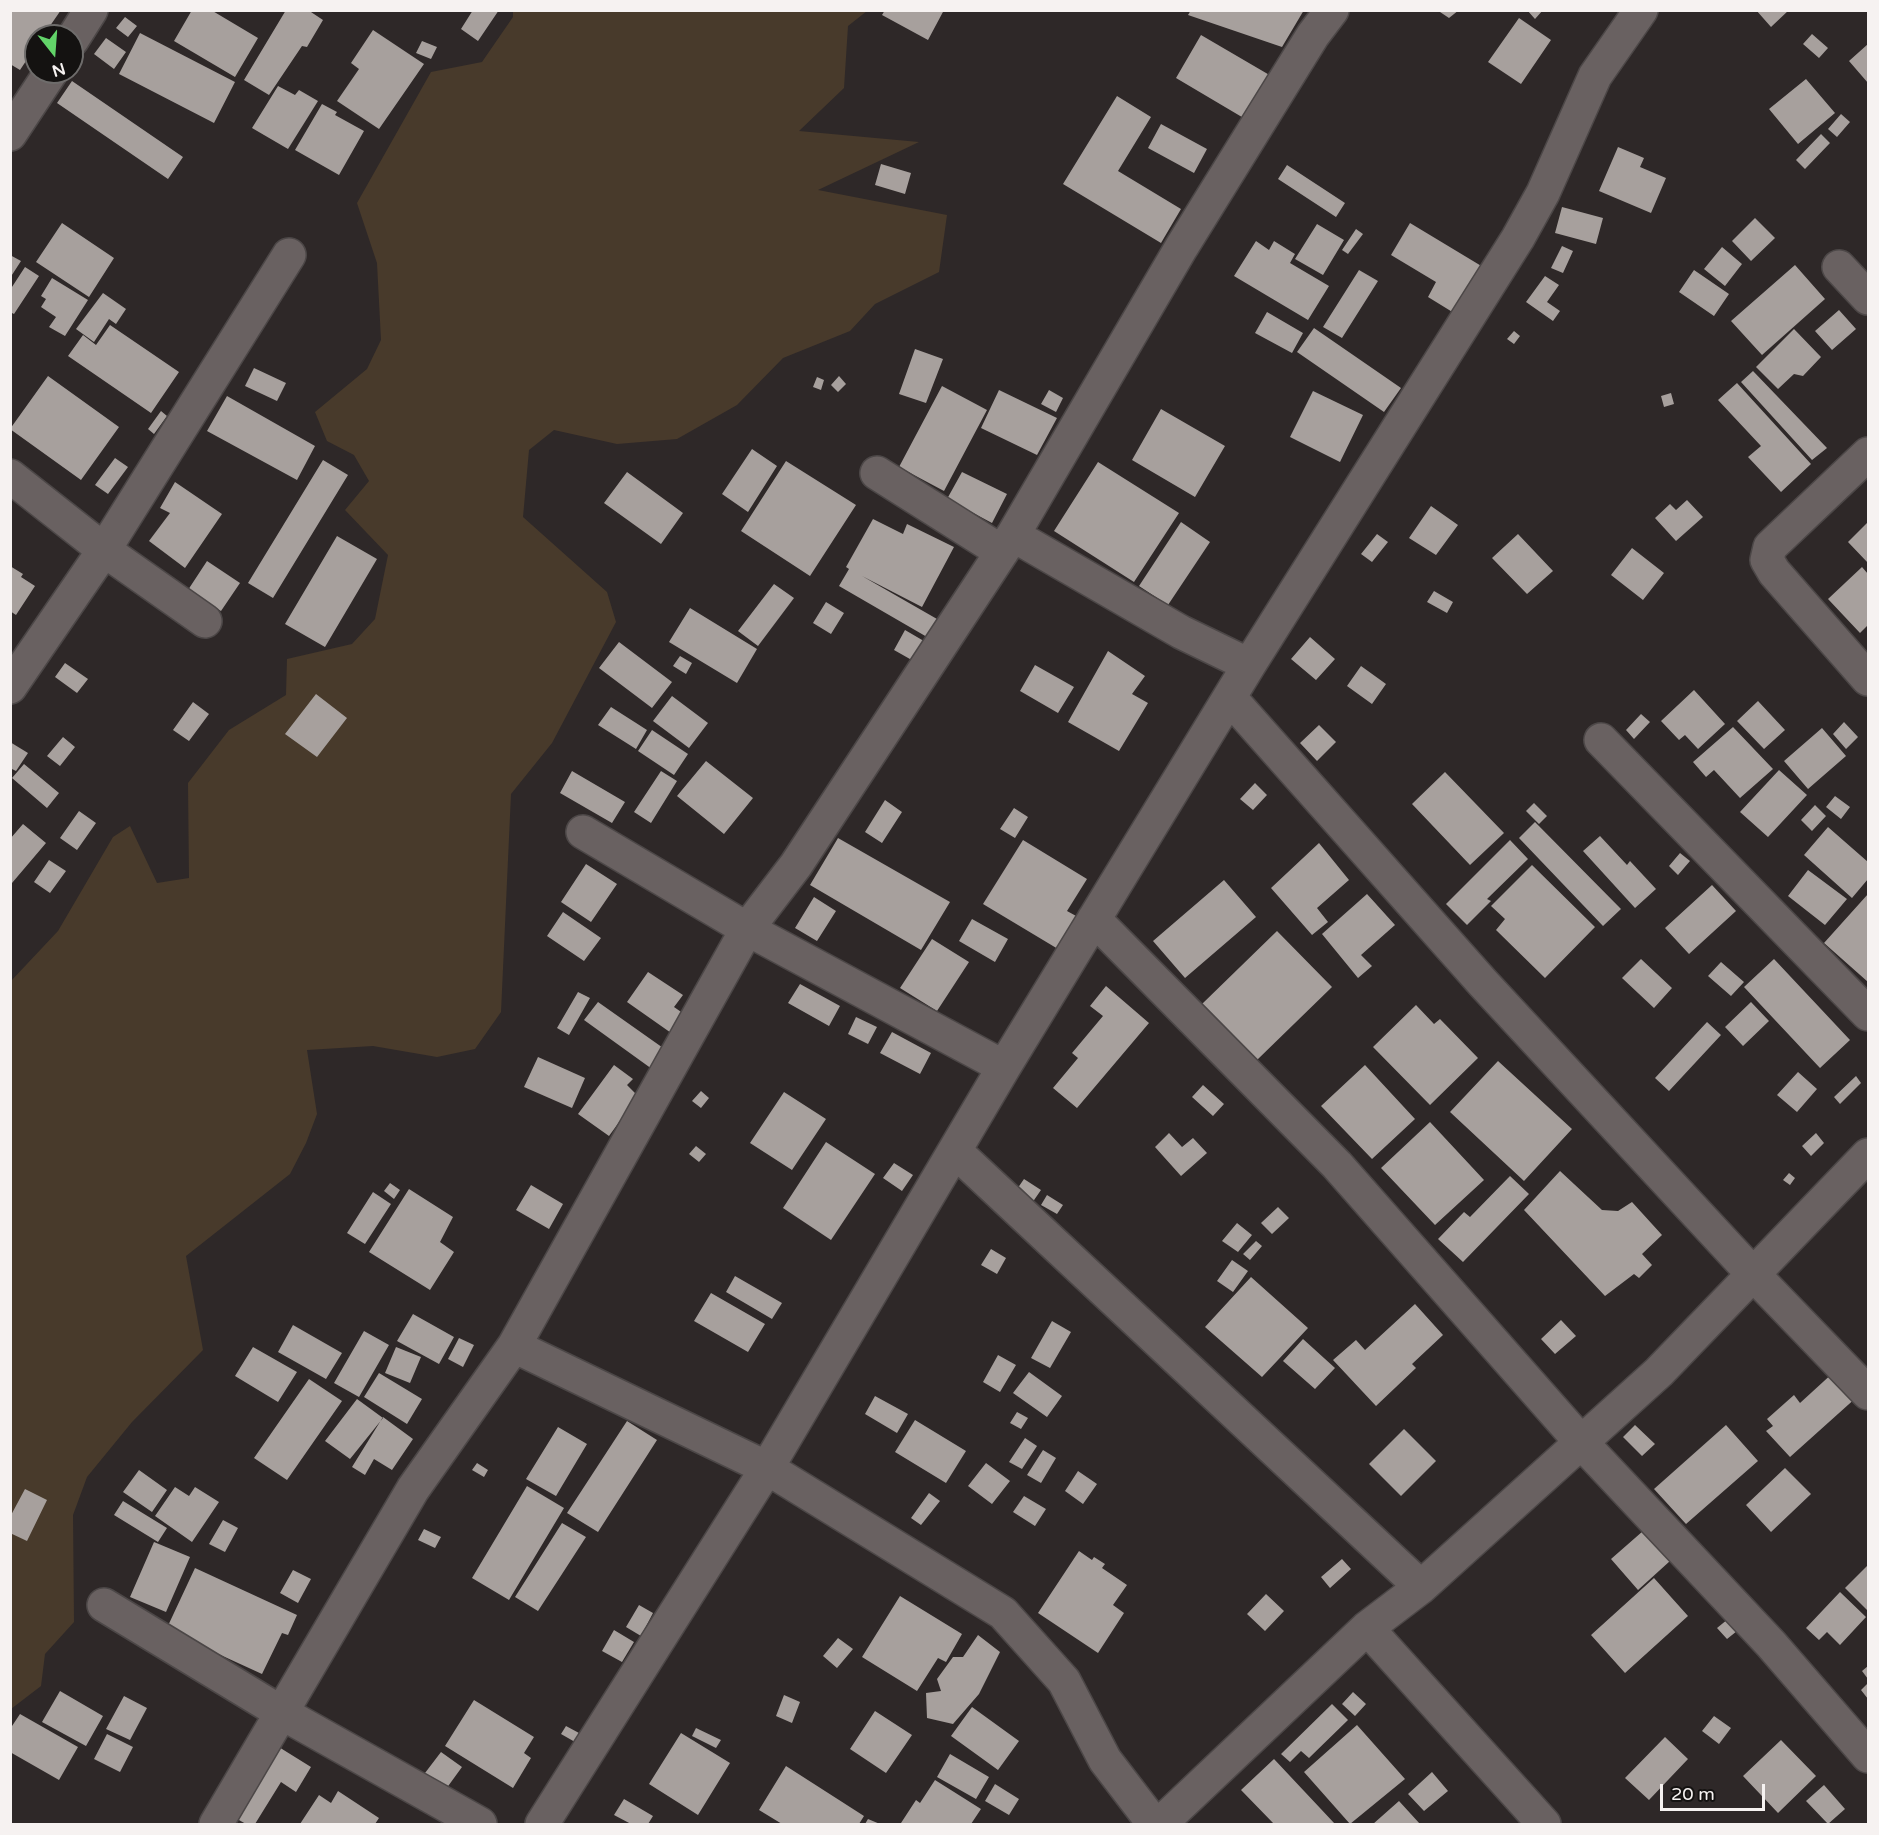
<!DOCTYPE html>
<html>
<head>
<meta charset="utf-8">
<style>
  body { margin:0 }
  #map { position:relative; width:1879px; height:1835px; overflow:hidden; background:#2e2828; font-family:"Varela Round",sans-serif }
  canvas { display:block }
  .frame { position:absolute; inset:0; border:12px solid #f6f2f1; pointer-events:none }
  .north { position:absolute; left:24px; top:24px; width:60px; height:60px; box-sizing:border-box; background:#141211; border:2px solid #6e6c6b; border-radius:50%; rotate:163deg; font-size:16px; font-weight:700; line-height:24px; text-align:center; color:#f6f2f1 }
  .north::after { content:''; display:block; margin:auto; width:21px; height:27px; background:#62d469; clip-path:polygon(50% 0,100% 100%,50% 72%,0 100%) }
  .scale { position:absolute; left:1660px; top:1784px; width:105px; height:27px; box-sizing:border-box; border:3px solid #f6f2f1; border-top:0; padding-left:8px; font-size:18px; line-height:21px; white-space:nowrap; color:#f6f2f1; -webkit-text-stroke:4px #141211; paint-order:stroke }
</style>
</head>
<body>
<div id="map">
<canvas width="1879" height="1835"></canvas>
<div class="frame"></div>
<div class="north">N</div>
<div class="scale">20 m</div>
</div>
<script>
const ctx = document.querySelector('canvas').getContext('2d');
ctx.lineJoin = 'round';
function paint(path, color) {
  ctx.fillStyle = color;
  ctx.fill(path, 'evenodd');
}
function trace(path, color, width, dash) {
  ctx.strokeStyle = color;
  ctx.lineWidth = width;
  ctx.lineCap = dash ? 'butt' : 'round';
  ctx.setLineDash(dash || []);
  ctx.stroke(path);
}
paint(new Path2D(`
  M513 11H867L848 26 844 88 799 131 919 142 818 190 947 215 939 272 875 304 850 331 783 358 737 405 677 439 617 444 554 430 529 450 523 517 607 592 616 622 552 743 511 794 501 1012 475 1049 437 1057 373 1046 307 1050 317 1114 306 1143 290 1174 186 1256 203 1350 132 1422 87 1477 73 1515 74 1622 45 1654 41 1686 11 1709V981L58 931 113 837 130 826 157 883 189 878 188 783 229 730 286 695 287 659 352 644 375 619 388 555 345 510 369 481 354 455 327 441 315 412 367 369 381 340 377 263 357 203 431 72 482 62 513 17Z`), '#483a2b');
paint(new Path2D(`
  M10 10H61L43 36H36V46L20 70 10 64Z
  M192 10H211L258 38 235 77 174 41Z
  M286 10H308L323 20 307 47 302 46 269 95 244 80Z
  M473 10H499L478 41 461 29Z
  M885 10H944L928 40 882 15Z
  M1191 10H1304L1282 47 1188 15Z
  M1437 10H1459L1449 18Z
  M1527 10H1543L1535 19Z
  M1756 10H1789L1771 27Z
  M125 17 137 26 128 37 116 28Z
  M1519 18 1551 40 1521 84 1488 62Z
  M373 30 424 64 379 129 337 101 359 69 351 63Z
  M140 33 235 82 214 123 119 74Z
  M1812 34 1828 48 1819 58 1803 44Z
  M1201 35 1278 80 1252 123 1176 78Z
  M106 38 126 52 114 69 94 54Z
  M422 41 437 47 431 59 416 53Z
  M1868 44V83L1849 61Z
  M1806 79 1835 113 1798 144 1769 109Z
  M72 81 183 157 168 179 57 103Z
  M278 86 295 95 299 90 318 101 288 149 252 128Z
  M1117 96 1151 117 1118 171 1181 209 1161 243 1063 184Z
  M322 104 337 112 335 115 364 131 339 175 295 150Z
  M1841 114 1850 122 1837 137 1828 129Z
  M1161 124 1207 149 1194 173 1148 148Z
  M1821 134 1830 143 1805 169 1796 160Z
  M1618 147 1644 158 1640 167 1666 178 1651 213 1599 191Z
  M881 164 911 173 905 194 875 185Z
  M1287 165 1345 203 1336 217 1278 179Z
  M1562 207 1603 218 1596 244 1555 233Z
  M1755 218 1775 238 1751 261 1732 241Z
  M62 223 114 258 89 297 36 262Z
  M1410 223 1483 267 1454 313 1428 297 1436 282 1391 255Z
  M1317 224 1344 240 1323 275 1295 259Z
  M1356 229 1363 234 1348 254 1342 250Z
  M1256 241 1269 250 1274 241 1295 254 1290 263 1329 286 1308 320 1234 276Z
  M1562 246 1573 251 1563 273 1551 268Z
  M1722 247 1742 264 1725 286 1704 269Z
  M10 255 21 261 10 278Z
  M1795 265 1825 299 1762 355 1731 321Z
  M25 267 39 276 14 314 10 312V290Z
  M1359 270 1378 281 1342 338 1323 327Z
  M1694 270 1729 294 1714 316 1679 292Z
  M1545 276 1559 285 1547 302 1560 311 1553 321 1526 302Z
  M52 278 88 300 65 336 49 327 56 317 41 307 46 299 41 296Z
  M103 293 126 309 116 324 109 319 94 342 76 329Z
  M1839 310 1856 329 1832 350 1815 331Z
  M1267 312 1303 333 1292 353 1255 333Z
  M110 325 179 372 151 413 68 356 83 335 96 345Z
  M1314 328 1401 388 1384 412 1297 352Z
  M1794 329 1821 357 1803 376 1794 374 1778 389 1756 367Z
  M1514 331 1520 336 1514 344 1507 339Z
  M915 349 943 359 926 403 899 394Z
  M254 368 286 383 277 401 245 386Z
  M1753 371 1827 448 1812 460 1741 382Z
  M48 376 119 427 81 480 10 429Z
  M839 376 846 384 838 392 831 385Z
  M817 377 824 380 821 390 813 387Z
  M1737 383 1811 464 1781 492 1748 457 1761 446 1718 400Z
  M942 386 987 410 944 491 899 467Z
  M999 390 1057 418 1037 455 981 428Z
  M1049 390 1063 398 1056 412 1041 404Z
  M1313 391 1363 415 1340 462 1290 437Z
  M1671 393 1674 404 1664 407 1661 396Z
  M227 396 315 446 297 480 207 431Z
  M1161 409 1225 446 1195 497 1132 460Z
  M161 411 167 416 154 434 148 429Z
  M752 449 777 466 748 512 722 494Z
  M115 458 128 467 108 494 95 485Z
  M323 460 348 475 273 598 248 583Z
  M786 461 856 505 810 576 741 531Z
  M1098 462 1179 513 1134 582 1054 531Z
  M627 472 683 513 661 544 604 503Z
  M962 472 1007 494 992 523 947 499Z
  M175 482 222 514 185 568 149 541 170 513 160 508Z
  M1687 500 1703 517 1676 541 1655 518 1670 504 1676 510Z
  M1431 506 1458 525 1436 555 1409 538Z
  M873 519 903 534 907 524 954 547 922 607 862 576 937 619 927 637 839 586 849 569 846 567Z
  M1181 522 1210 542 1168 605 1139 586Z
  M1868 522V563L1848 542Z
  M1377 534 1388 542 1372 562 1361 554Z
  M1518 534 1553 571 1527 594 1492 558Z
  M337 536 377 559 325 647 285 624Z
  M1632 548 1664 573 1643 600 1611 575Z
  M207 561 240 583 221 611 188 590Z
  M10 566 23 574 21 577 35 586 16 615 10 611Z
  M1862 567 1868 574V625L1860 633 1828 599Z
  M774 584 794 598 758 646 738 631Z
  M1434 591 1453 602 1447 613 1427 602Z
  M826 602 844 613 831 634 813 623Z
  M690 608 757 649 737 683 669 642Z
  M905 630 929 644 917 663 894 650Z
  M1310 637 1335 659 1316 680 1291 659Z
  M619 642 672 682 652 708 599 668Z
  M1108 651 1145 676 1132 694 1148 703 1119 751 1068 722Z
  M680 656 692 663 686 674 673 666Z
  M65 663 88 679 77 693 55 677Z
  M1035 665 1074 687 1058 713 1020 691Z
  M1361 666 1386 684 1372 704 1347 686Z
  M1694 690 1725 724 1698 749 1685 735 1679 740 1661 721Z
  M316 694 347 718 317 757 285 734Z
  M672 696 708 723 689 748 653 721Z
  M1758 701 1785 730 1764 749 1737 721Z
  M193 702 209 714 189 741 173 730Z
  M611 707 647 730 636 749 598 725Z
  M1641 714 1650 722 1634 739 1626 730Z
  M1844 722 1858 737 1846 749 1833 734Z
  M1319 725 1336 742 1317 761 1300 743Z
  M1733 727 1773 769 1740 798 1714 770 1706 777 1693 762Z
  M1822 728 1846 756 1808 789 1784 761Z
  M652 730 688 754 674 775 638 751Z
  M63 737 75 747 60 766 47 756Z
  M10 742 28 753 16 771 10 768Z
  M706 761 753 798 724 834 677 796Z
  M24 764 59 793 47 808 12 778Z
  M1779 770 1807 795 1768 837 1740 812Z
  M572 771 625 802 612 823 560 793Z
  M661 771 677 781 651 823 634 812Z
  M1445 772 1504 833 1470 865 1412 804Z
  M1255 783 1267 795 1253 810 1240 799Z
  M1835 796 1850 807 1841 819 1826 807Z
  M885 800 902 812 882 843 865 832Z
  M1534 803 1547 816 1539 824 1526 811Z
  M1815 805 1826 816 1812 831 1801 820Z
  M1014 808 1028 817 1015 838 1000 829Z
  M79 811 96 823 77 850 60 838Z
  M1535 822 1621 909 1603 926 1519 838Z
  M23 824 46 843 12 883 10 839Z
  M1828 827 1868 862V879L1852 898 1804 855Z
  M1600 836 1627 865 1630 861 1656 889 1635 908 1583 851Z
  M838 838 950 902 921 950 810 885Z
  M1023 840 1087 879 1067 911 1078 917 1058 949 983 904Z
  M1510 840 1528 859 1487 899 1491 901 1467 925 1446 904Z
  M1319 843 1349 880 1317 908 1328 922 1312 935 1271 888Z
  M1680 853 1690 861 1678 875 1669 866Z
  M49 860 66 871 50 893 34 882Z
  M586 864 617 884 591 922 561 902Z
  M1532 865 1595 927 1545 978 1496 930 1505 919 1491 906Z
  M1808 870 1847 899 1825 925 1788 896Z
  M1224 880 1256 917 1185 978 1153 941Z
  M1712 885 1736 911 1689 954 1665 928Z
  M1367 894 1395 925 1361 955 1372 966 1358 978 1322 934Z
  M1868 894V982L1824 943Z
  M814 897 836 911 817 941 795 928Z
  M563 912 601 938 584 961 547 936Z
  M972 919 1008 939 995 962 959 941Z
  M1277 931 1332 987 1257 1060 1202 1004Z
  M932 939 969 962 937 1011 900 988Z
  M1641 959 1672 988 1654 1008 1622 978Z
  M1774 959 1850 1040 1820 1068 1744 987Z
  M1721 962 1744 982 1731 996 1708 976Z
  M648 972 683 995 674 1007 687 1016 674 1035 627 1002Z
  M800 984 840 1006 829 1026 788 1003Z
  M1106 986 1149 1023 1077 1108 1053 1088 1078 1058 1072 1053 1103 1016 1090 1006Z
  M578 992 590 998 569 1035 557 1028Z
  M598 1002 666 1050 652 1069 584 1020Z
  M1751 1002 1769 1021 1743 1046 1725 1027Z
  M1416 1005 1434 1024 1440 1019 1478 1058 1430 1105 1373 1047Z
  M856 1017 877 1027 868 1044 848 1034Z
  M1707 1022 1721 1035 1669 1091 1655 1078Z
  M892 1032 931 1053 920 1074 880 1053Z
  M538 1057 585 1078 572 1108 524 1087Z
  M1498 1061 1572 1129 1524 1181 1450 1112Z
  M614 1065 633 1079 627 1085 638 1096 609 1136 578 1114Z
  M1365 1065 1415 1119 1372 1159 1321 1106Z
  M1798 1072 1817 1089 1797 1112 1777 1095Z
  M1856 1076 1861 1083 1840 1104 1834 1097Z
  M1203 1085 1224 1104 1213 1116 1192 1097Z
  M701 1091 709 1098 701 1108 692 1101Z
  M784 1092 826 1119 792 1170 750 1143Z
  M1430 1122 1484 1180 1435 1225 1381 1168Z
  M1169 1133 1182 1147 1193 1138 1207 1153 1181 1176 1155 1147Z
  M1816 1133 1824 1143 1811 1156 1802 1146Z
  M826 1142 875 1174 831 1240 783 1208Z
  M696 1146 706 1154 699 1162 689 1154Z
  M894 1163 913 1175 902 1191 883 1178Z
  M1560 1171 1602 1210 1618 1211 1632 1202 1662 1235 1642 1254 1652 1265 1639 1278 1634 1274 1605 1296 1524 1210Z
  M1789 1173 1795 1178 1790 1185 1783 1180Z
  M1510 1176 1529 1194 1463 1262 1438 1239 1464 1212 1470 1217Z
  M1024 1179 1041 1190 1032 1203 1015 1192Z
  M390 1183 400 1190 394 1199 384 1191Z
  M531 1185 563 1204 549 1229 516 1210Z
  M409 1189 453 1217 440 1242 454 1252 430 1290 369 1252Z
  M373 1192 391 1204 365 1244 347 1233Z
  M1047 1195 1063 1205 1057 1214 1041 1205Z
  M1278 1207 1289 1218 1272 1234 1261 1223Z
  M1237 1223 1252 1235 1238 1252 1222 1241Z
  M1256 1241 1262 1246 1250 1260 1243 1254Z
  M991 1249 1006 1258 997 1274 981 1265Z
  M1232 1260 1248 1271 1233 1292 1217 1281Z
  M735 1276 782 1303 772 1319 726 1292Z
  M1251 1277 1308 1328 1262 1377 1205 1327Z
  M711 1293 765 1324 748 1352 694 1321Z
  M1415 1304 1443 1335 1412 1364 1416 1368 1376 1406 1333 1360 1356 1340 1365 1350Z
  M413 1314 454 1337 439 1364 397 1341Z
  M1561 1320 1576 1336 1555 1354 1541 1339Z
  M1052 1321 1071 1332 1050 1368 1031 1358Z
  M293 1325 342 1353 326 1379 278 1352Z
  M364 1331 389 1345 359 1397 334 1383Z
  M459 1338 474 1345 463 1367 448 1359Z
  M1303 1339 1335 1368 1315 1389 1283 1361Z
  M253 1347 297 1372 278 1402 235 1376Z
  M396 1347 421 1357 410 1383 385 1373Z
  M998 1355 1016 1365 1000 1392 983 1382Z
  M1835 1371 1858 1396 1790 1457 1766 1431 1773 1426 1767 1419 1794 1395 1800 1403Z
  M1029 1372 1062 1396 1047 1417 1013 1393Z
  M379 1373 422 1399 407 1424 364 1397Z
  M309 1379 342 1401 287 1480 254 1458Z
  M875 1396 908 1414 897 1433 865 1414Z
  M357 1399 383 1418 350 1459 325 1441Z
  M1017 1412 1028 1418 1021 1429 1010 1423Z
  M383 1417 413 1439 392 1470 374 1459 365 1475 352 1467Z
  M915 1420 966 1451 946 1483 895 1452Z
  M627 1421 657 1440 598 1532 567 1513Z
  M1635 1425 1655 1444 1642 1456 1623 1437Z
  M1726 1425 1758 1461 1686 1524 1654 1489Z
  M558 1427 587 1444 556 1496 526 1479Z
  M1404 1429 1436 1461 1401 1496 1369 1464Z
  M1025 1438 1037 1446 1022 1469 1009 1462Z
  M1043 1450 1056 1458 1041 1483 1027 1475Z
  M477 1463 488 1470 484 1477 472 1470Z
  M986 1463 1010 1481 992 1504 968 1486Z
  M1785 1468 1811 1494 1771 1532 1746 1505Z
  M139 1470 167 1490 152 1512 123 1492Z
  M1078 1471 1097 1484 1083 1504 1065 1491Z
  M527 1486 564 1508 509 1600 472 1578Z
  M175 1487 189 1496 195 1487 219 1502 192 1542 155 1516Z
  M25 1489 47 1500 27 1541 10 1533V1517Z
  M929 1493 940 1501 921 1525 911 1518Z
  M1024 1496 1046 1509 1035 1526 1013 1512Z
  M123 1501 167 1528 158 1542 114 1515Z
  M223 1520 238 1528 225 1552 209 1544Z
  M562 1523 586 1537 538 1611 515 1597Z
  M424 1529 441 1537 435 1548 418 1540Z
  M1643 1531 1670 1561 1638 1590 1611 1559Z
  M154 1542 190 1557 166 1612 130 1597Z
  M1079 1551 1092 1560 1094 1557 1105 1564 1102 1568 1127 1585 1113 1605 1124 1613 1098 1653 1038 1613Z
  M1342 1559 1351 1569 1330 1588 1321 1577Z
  M1868 1565V1611L1845 1588Z
  M195 1568 297 1615 288 1635 282 1633 262 1674 166 1630Z
  M293 1570 311 1579 298 1603 280 1593Z
  M1654 1578 1688 1616 1625 1673 1591 1635Z
  M1840 1592 1866 1617 1840 1645 1827 1632 1819 1640 1806 1628Z
  M1266 1594 1284 1611 1265 1631 1247 1614Z
  M900 1596 962 1634 946 1662 938 1658 917 1691 862 1657Z
  M639 1605 653 1613 641 1636 626 1627Z
  M1733 1615 1742 1627 1727 1639 1717 1628Z
  M614 1630 634 1642 622 1662 602 1651Z
  M978 1635 1000 1652 979 1694 953 1724 927 1718 926 1693 941 1691 937 1679 953 1657H963Z
  M838 1638 853 1649 837 1668 823 1656Z
  M1868 1666V1679L1862 1671Z
  M1868 1683V1699L1861 1690Z
  M60 1691 103 1716 86 1746 42 1722Z
  M1353 1692 1366 1704 1355 1716 1342 1704Z
  M784 1695 800 1702 792 1723 776 1716Z
  M124 1696 147 1708 130 1740 106 1729Z
  M474 1700 534 1737 524 1753 531 1758 513 1788 445 1746Z
  M1332 1704 1348 1720 1309 1758 1301 1751 1290 1762 1281 1754Z
  M972 1707 1019 1741 998 1770 951 1736Z
  M875 1711 912 1735 886 1773 850 1749Z
  M20 1714 78 1747 59 1780 10 1752V1729Z
  M1714 1716 1731 1728 1719 1744 1702 1731Z
  M1357 1725 1405 1779 1350 1824 1304 1772Z
  M566 1726 579 1733 575 1742 561 1734Z
  M696 1728 721 1740 716 1748 692 1736Z
  M681 1733 730 1763 698 1815 649 1784Z
  M107 1734 133 1747 120 1772 94 1759Z
  M1665 1737 1688 1759 1649 1800 1625 1778Z
  M1781 1740 1816 1776 1778 1813 1743 1776Z
  M274 1744 311 1767 296 1792 281 1782 255 1824H246L230 1815Z
  M441 1752 462 1767 446 1789 425 1773Z
  M950 1754 989 1777 976 1799 937 1777Z
  M1274 1759 1335 1824H1274L1241 1790Z
  M786 1766 864 1816 859 1824H782L759 1810Z
  M1432 1772 1448 1791 1424 1811 1408 1794Z
  M935 1780 981 1809 971 1824 901 1823 916 1800 920 1803Z
  M995 1784 1019 1799 1009 1815 985 1801Z
  M1824 1785 1845 1809 1828 1824 1806 1801Z
  M338 1791 379 1818 375 1824H300L319 1795 331 1803Z
  M624 1799 653 1816 648 1824H631L614 1815Z
  M1399 1801 1420 1824H1373Z
  M868 1819 880 1824H865Z`), '#a7a09d');
const street = new Path2D(`
  M72 40 91 10
  M10 134 51 72
  M1839 267 1868 298
  M1868 454 1770 547 1767 560 1774 572 1868 679
  M877 473 1002 552
  M10 476 104 550 205 621
  M1013 535 1181 632 1249 665
  M10 687 104 550 289 255
  M1230 698 1483 983 1753 1274 1868 1393
  M1601 740 1868 1014
  M583 832 747 929 1004 1067
  M1094 919 1337 1165 1581 1442 1771 1644 1868 1756
  M955 1151 1421 1587
  M514 1346 767 1468 1003 1613 1064 1681 1105 1760 1154 1824
  M104 1605 282 1713 480 1824
  M1367 1628 1544 1824
  M216 1824 413 1489 514 1346 747 929 796 865 1013 535 1181 248 1313 35 1332 10
  M542 1824 767 1468 1004 1067 1249 665 1518 238 1543 193 1595 76 1641 10
  M1160 1824 1367 1628 1421 1587 1659 1372 1868 1155`);
trace(street, '#4c4747', 36);
trace(street, '#696161', 33);
</script>
</body>
</html>
